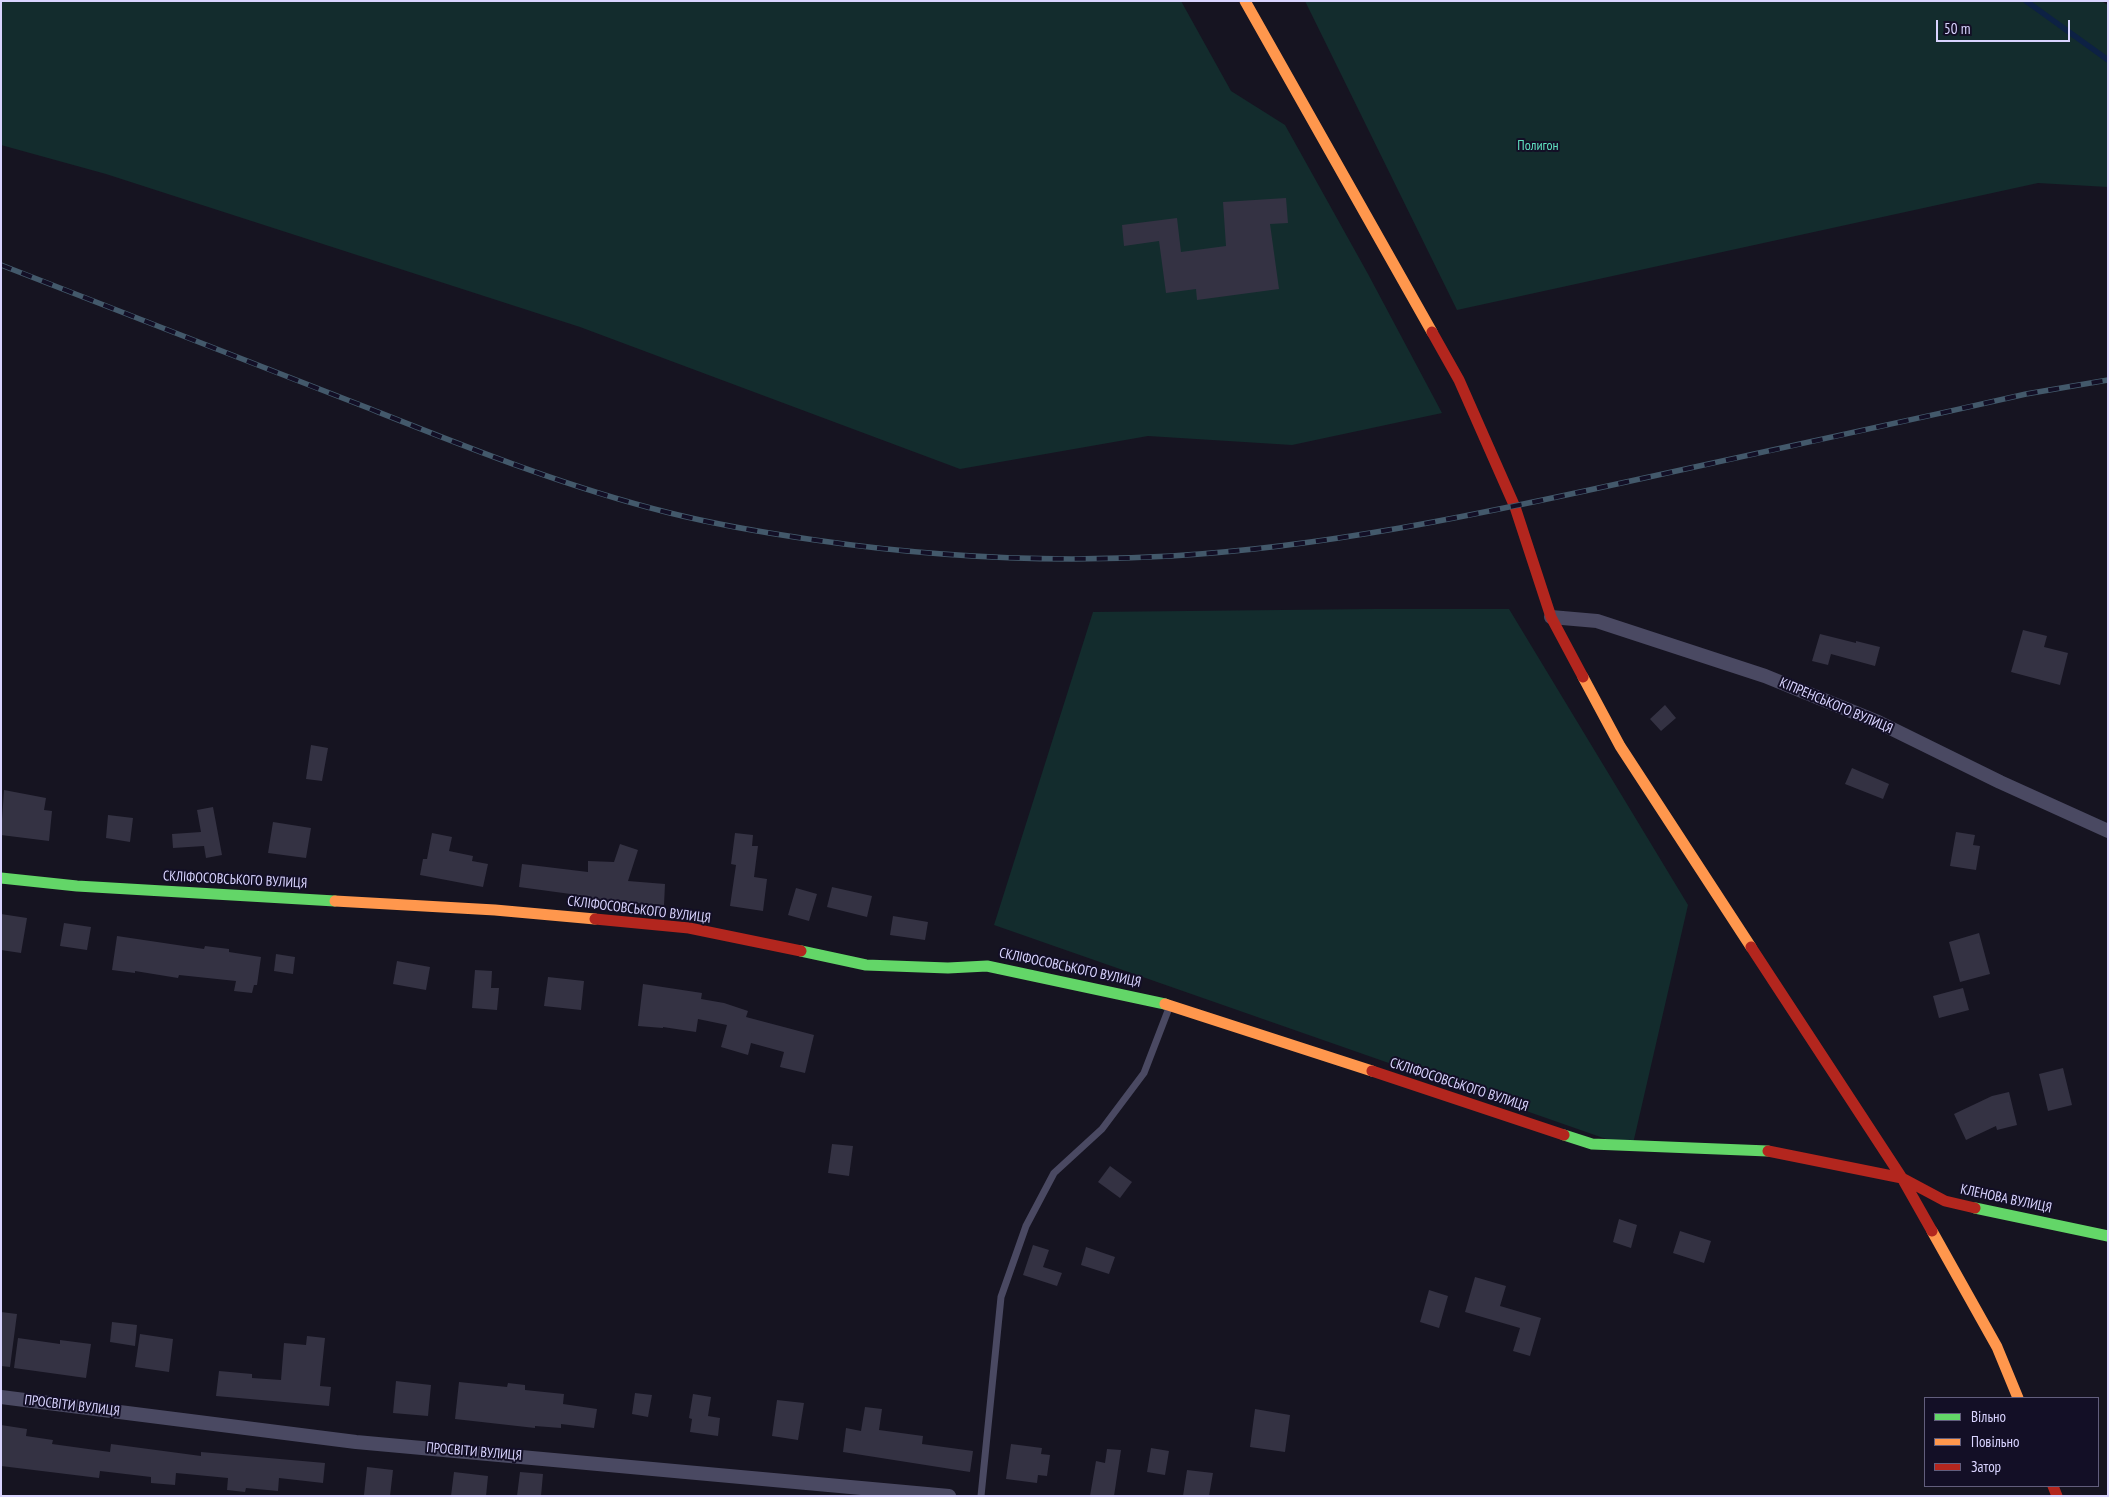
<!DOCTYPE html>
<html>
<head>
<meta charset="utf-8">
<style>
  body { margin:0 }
  #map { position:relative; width:2109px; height:1497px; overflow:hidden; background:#161421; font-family:"PT Sans Narrow",sans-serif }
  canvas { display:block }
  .frame { position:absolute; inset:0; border:2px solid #d9d4ff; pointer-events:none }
  .legend { position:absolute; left:1924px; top:1397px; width:175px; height:90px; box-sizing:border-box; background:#130f26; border:1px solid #625e7d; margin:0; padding:6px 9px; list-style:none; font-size:15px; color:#d9d4ff }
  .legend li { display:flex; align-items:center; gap:10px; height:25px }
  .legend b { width:25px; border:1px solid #625e7d }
  .scale { position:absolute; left:1936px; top:20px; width:134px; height:22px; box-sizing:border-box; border:2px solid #d9d4ff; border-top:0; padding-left:6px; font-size:15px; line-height:18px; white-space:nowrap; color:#d9d4ff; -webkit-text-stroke:4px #130f26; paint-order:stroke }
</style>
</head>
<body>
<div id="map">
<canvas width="2109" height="1497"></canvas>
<div class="frame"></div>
<ul class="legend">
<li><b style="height:6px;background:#63d668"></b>Вільно</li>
<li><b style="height:6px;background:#ff974d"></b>Повільно</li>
<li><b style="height:6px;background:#b3261e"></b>Затор</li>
</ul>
<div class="scale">50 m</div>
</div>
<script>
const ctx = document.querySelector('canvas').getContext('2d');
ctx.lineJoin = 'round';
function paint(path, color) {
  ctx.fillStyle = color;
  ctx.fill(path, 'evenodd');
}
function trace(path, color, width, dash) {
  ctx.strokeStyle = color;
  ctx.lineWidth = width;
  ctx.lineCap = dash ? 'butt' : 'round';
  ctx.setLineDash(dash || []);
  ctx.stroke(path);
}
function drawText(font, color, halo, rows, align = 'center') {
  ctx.font = font + ' "PT Sans Narrow",sans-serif';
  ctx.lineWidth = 4;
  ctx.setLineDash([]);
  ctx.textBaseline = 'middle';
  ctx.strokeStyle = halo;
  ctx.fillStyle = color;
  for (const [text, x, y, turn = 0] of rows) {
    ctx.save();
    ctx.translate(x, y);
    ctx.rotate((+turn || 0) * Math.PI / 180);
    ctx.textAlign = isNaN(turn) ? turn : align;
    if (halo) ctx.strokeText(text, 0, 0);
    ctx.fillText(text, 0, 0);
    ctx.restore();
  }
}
paint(new Path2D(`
  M1 1H1181L1231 91 1285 125 1368 274 1442 413 1292 445 1148 436 960 469 580 327 106 174 1 145Z
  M1305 1H2101L2108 5V187L2038 183 1457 310Z
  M1374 609H1509L1688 905 1632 1148 994 925 1093 612Z`), '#132c2d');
trace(new Path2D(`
  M2026 1 2108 60`), '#0d2144', 5.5);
paint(new Path2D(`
  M1286 198 1288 223 1270 224 1279 289 1197 300 1196 289 1166 293 1159 241 1124 246 1122 225 1177 218 1181 252 1226 246 1223 202Z
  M2023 630 2047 636 2044 647 2068 653 2060 685 2011 672Z
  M1820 634 1856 643V641L1880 647 1875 666 1831 654 1828 665 1812 661Z
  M1665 705 1676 718 1661 731 1650 719Z
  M311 745 328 748 322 781 306 779Z
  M1852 768 1889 784 1883 799 1845 784Z
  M4 790 46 798 44 810 52 811 49 841 1 835Z
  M213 807 222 855 206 858 204 846 173 848 172 834 201 832 197 810Z
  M108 815 133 818 130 842 106 838Z
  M273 822 311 828 306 858 268 853Z
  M1956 832 1975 835 1973 845 1980 846 1976 870 1950 866Z
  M432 833 452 837 449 851 473 856 472 861 488 864 483 887 420 875 423 859H427Z
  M735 833 753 835 752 846H758L754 877 767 879 763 911 730 906 736 865 731 864Z
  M620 844 638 850 628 881 665 884 664 905 578 899V895L519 887 522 864 588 872V861L614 862Z
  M832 887 872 896 867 917 827 907Z
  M796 888 817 894 809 921 788 915Z
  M1 914 27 918 21 953 1 950Z
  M893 916 928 922 925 940 890 935Z
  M64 923 91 927 87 950 60 946Z
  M1979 933 1990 974 1960 982 1949 942Z
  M117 936 204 949 205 946 229 949V952L261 957 257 985H254L252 993 234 991 236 981 179 975 178 978 135 971V973L112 970Z
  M276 954 295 957 293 974 274 971Z
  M397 961 430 967 426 990 393 984Z
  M475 970 492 971 491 988H499L497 1010 472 1008Z
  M548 977 584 981 581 1010 544 1006Z
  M643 984 702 993 701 999 724 1003 748 1011 746 1017 814 1035 805 1073 780 1067 784 1052 751 1043 748 1055 721 1047 727 1025 698 1019 696 1032 663 1027V1028L638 1026Z
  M1963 988 1969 1010 1939 1018 1933 996Z
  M2063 1068 2072 1105 2048 1111 2039 1074Z
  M2009 1092 2017 1125 1997 1130 1996 1126 1966 1140 1954 1114 1992 1096Z
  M832 1144 853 1146 849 1176 828 1173Z
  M1110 1166 1132 1182 1120 1198 1098 1182Z
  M1619 1219 1637 1225 1631 1248 1613 1242Z
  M1680 1231 1711 1241 1704 1263 1673 1253Z
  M1033 1245 1049 1250 1043 1267 1062 1273 1057 1286 1023 1275Z
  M1086 1247 1115 1257 1109 1274 1081 1265Z
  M1475 1277 1506 1286 1500 1306 1541 1318 1530 1356 1513 1351 1520 1328 1465 1312Z
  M1429 1290 1448 1296 1439 1328 1420 1322Z
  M1 1312 17 1314 10 1367 1 1366Z
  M112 1322 137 1325 135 1346 110 1342Z
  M140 1334 173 1339 169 1372 135 1367Z
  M307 1336 325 1338 320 1386 331 1387 329 1406 216 1396 219 1371 252 1374V1378L281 1380 284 1343 306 1345Z
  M18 1338 60 1344V1340L91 1344 86 1378 14 1368Z
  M396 1381 431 1385 428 1416 393 1413Z
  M459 1382 507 1387 508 1383 525 1385V1390L564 1394 563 1404 597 1409 594 1428 561 1424V1428L535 1426V1428L455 1419Z
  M635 1393 652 1395 648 1417 632 1414Z
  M693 1394 711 1397 708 1416 720 1418 718 1436 690 1432 692 1419 689 1418Z
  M777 1400 804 1403 798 1440 772 1436Z
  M865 1407 882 1409 879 1430 923 1436 922 1444 973 1451 970 1472 843 1452 846 1428 861 1431Z
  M1255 1409 1290 1415 1285 1452 1250 1447Z
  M1 1425 27 1429 26 1436 53 1440 52 1444 110 1452 111 1444 201 1456V1452L325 1463 323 1483 279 1478 278 1491 246 1488 245 1492 227 1490 228 1478 176 1473 175 1485 151 1483V1477L100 1471 99 1478 1 1466Z
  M1011 1444 1042 1448 1041 1454 1050 1455 1047 1476 1038 1475 1037 1483 1006 1479Z
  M1151 1448 1169 1451 1165 1475 1147 1472Z
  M1107 1449 1121 1450 1114 1496H1090L1096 1461 1105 1463Z
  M367 1467 393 1470 390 1496 364 1495Z
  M1187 1470 1213 1473 1209 1496H1183Z
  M454 1472 488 1476 486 1496H451Z
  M520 1472 543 1474 541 1496H517Z`), '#343243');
trace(new Path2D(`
  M981 1496 1001 1297 1026 1226 1054 1173 1102 1129 1144 1073 1169 1008`), '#4a4962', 7);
trace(new Path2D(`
  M1551 617 1597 621 1765 676 1878 722 2000 782 2108 831
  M1 1397 356 1442 949 1496`), '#4a4962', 14);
trace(new Path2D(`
  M1 878 77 886 335 901
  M801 951 866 965 948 968 987 966 1165 1004
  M1564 1135 1592 1144 1768 1151
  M1975 1208 2108 1236`), '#63d668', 11);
trace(new Path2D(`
  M1245 1 1432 332
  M1583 677 1620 746 1751 947
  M335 901 495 910 595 919
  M1165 1004 1372 1071
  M1932 1231 1997 1347 2018 1398`), '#ff974d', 11);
trace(new Path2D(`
  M1432 332 1459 380 1515 507 1551 617 1583 677
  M595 919 689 928 801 951
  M1751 947 1902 1178 1932 1231
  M1372 1071 1564 1135
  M1768 1151 1902 1178 1945 1201 1975 1208
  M2053 1486 2057 1496`), '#b3261e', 11);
const rail = new Path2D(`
  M1 265C122 312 242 359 363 406 464 446 565 487 670 513 718 525 766 533 815 540 932 557 1052 563 1171 556 1325 547 1476 515 1626 482 1760 453 1893 424 2026 394L2108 380`);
trace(rail, '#43596b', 5.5);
trace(rail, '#130f26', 4, [11]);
drawText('14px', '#5fe0c0', '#130f26', [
  ["Полигон",1538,146]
]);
drawText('14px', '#d9d4ff', '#130f26', [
  ["КІПРЕНСЬКОГО ВУЛИЦЯ",1836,706,23],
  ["СКЛІФОСОВСЬКОГО ВУЛИЦЯ",235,880,3],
  ["СКЛІФОСОВСЬКОГО ВУЛИЦЯ",639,910,7],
  ["СКЛІФОСОВСЬКОГО ВУЛИЦЯ",1070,968,12],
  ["СКЛІФОСОВСЬКОГО ВУЛИЦЯ",1459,1085,18],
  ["КЛЕНОВА ВУЛИЦЯ",2006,1199,12],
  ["ПРОСВІТИ ВУЛИЦЯ",72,1406,7],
  ["ПРОСВІТИ ВУЛИЦЯ",474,1452,5]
]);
</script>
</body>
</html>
